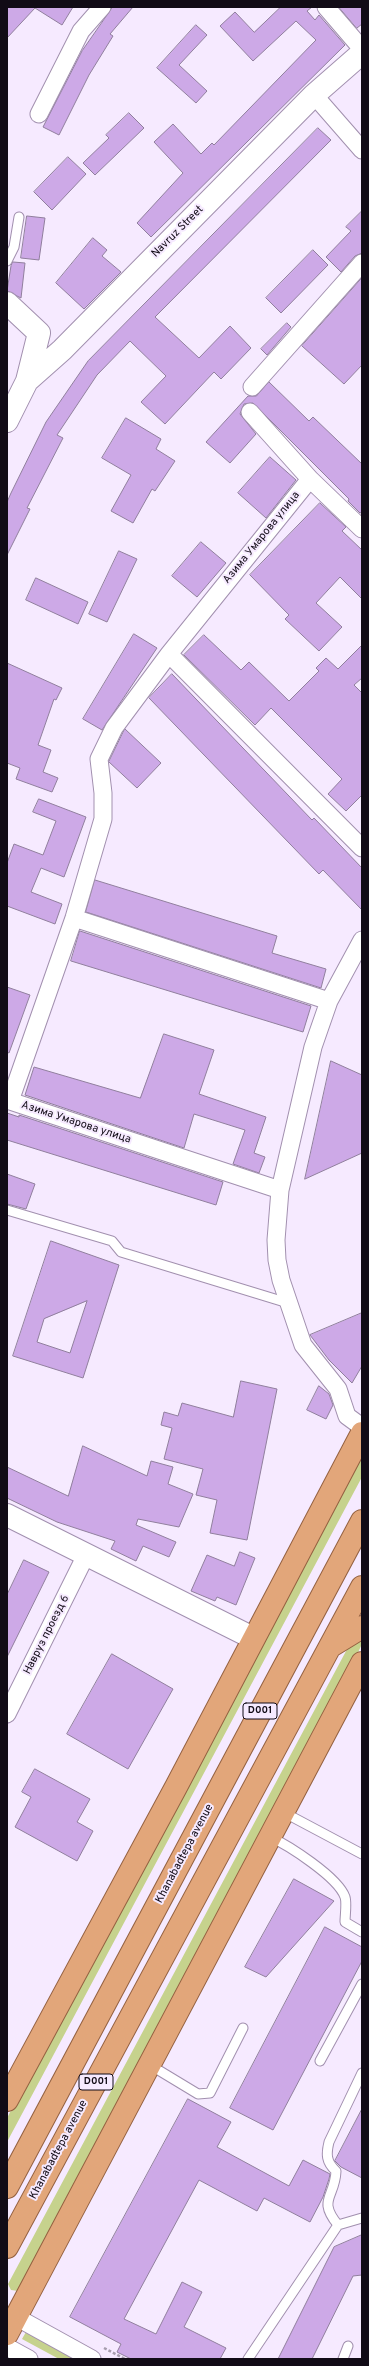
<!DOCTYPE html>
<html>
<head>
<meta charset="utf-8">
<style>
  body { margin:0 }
  #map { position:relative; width:369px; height:2366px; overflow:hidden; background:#f6eaff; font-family:Overpass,sans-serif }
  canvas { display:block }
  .frame { position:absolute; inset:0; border:8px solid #110b16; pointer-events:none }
</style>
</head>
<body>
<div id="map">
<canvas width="369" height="2366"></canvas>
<div class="frame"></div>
</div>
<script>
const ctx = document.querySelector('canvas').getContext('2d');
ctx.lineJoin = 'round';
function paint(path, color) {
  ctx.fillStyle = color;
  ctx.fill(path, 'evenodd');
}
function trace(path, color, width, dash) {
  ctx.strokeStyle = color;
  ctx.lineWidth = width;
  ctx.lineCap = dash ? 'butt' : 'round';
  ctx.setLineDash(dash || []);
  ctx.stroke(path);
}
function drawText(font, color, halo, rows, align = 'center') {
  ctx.font = font + ' Overpass,sans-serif';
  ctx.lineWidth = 4;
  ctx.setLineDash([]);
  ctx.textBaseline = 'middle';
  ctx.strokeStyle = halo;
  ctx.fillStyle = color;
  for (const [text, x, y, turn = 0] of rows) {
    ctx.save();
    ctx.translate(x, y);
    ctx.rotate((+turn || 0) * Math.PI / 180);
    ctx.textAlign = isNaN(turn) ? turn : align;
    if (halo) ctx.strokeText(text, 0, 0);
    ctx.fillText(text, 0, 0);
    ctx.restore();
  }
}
paint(new Path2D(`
  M358 1461H362V1477L7 2142V2118Z
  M362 1637V1644L270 1837 18 2291 11 2290 8 2284 353 1638Z
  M26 2332 77 2359H59L22 2339Z`), '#c6d28d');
const building = new Path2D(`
  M7 7H73L62 25 35 8 7 38Z
  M113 7H133L110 34 113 36 89 75 59 135 43 127 82 51Z
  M281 7H312L307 11 315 20 319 15 345 45 151 237 137 223 183 173 154 142 173 124 201 154 212 143 214 145 316 40 296 21 253 61 220 26 235 12 254 32Z
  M339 7H362V24L357 28Z
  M196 25 207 35 179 65 207 91 196 103 157 68Z
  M129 113 144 128 95 175 83 163 109 138 106 135Z
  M318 128 331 140 155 317 199 358 230 326 251 348 221 379 214 372 165 424 141 402 166 376 130 341 97 375 57 435 63 438 27 508 30 509 7 555V502L11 493 46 422 88 361Z
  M68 157 86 174 52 210 34 192Z
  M362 211V253L355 256 341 272 326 257 351 231 346 227Z
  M27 216 45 218 39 260 21 258Z
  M93 238 107 250 102 256 121 272 84 309 56 283Z
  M313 250 328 265 281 313 266 298Z
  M13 262 25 263 21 298 7 291 11 266Z
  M362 278V365L344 384 302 346Z
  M287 323 291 327 267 355 261 349Z
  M269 382 309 421 313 417 362 464V512L360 513 348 501 349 499 253 403 244 404 240 414 256 434 230 463 206 442 248 396H256Z
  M126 418 161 439 156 449 175 461 155 491 152 489 133 523 111 511 131 475 102 458Z
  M270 457 296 480 266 518 238 493Z
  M320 503 346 527 342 531 362 550V599L340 577 316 603 342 627 319 651 285 619 289 615 250 575Z
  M201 542 226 563 197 597 172 576Z
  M119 551 137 559 107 622 89 614Z
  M36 578 88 602 78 624 26 600Z
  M134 634 157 648 102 730 83 719Z
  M204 635 241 670 249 662 289 701 319 671 316 668 326 658 338 669 362 645V678L354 685 362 693V795L346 811 328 794 342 779 271 708 255 725 184 655Z
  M7 663 62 688 56 700 54 699 38 745 51 750 43 772 58 778 52 792 16 779 20 768 7 763Z
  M172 674 312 820 314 818 362 868V910L323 870 319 874 149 698Z
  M125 729 161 763 137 788 109 762Z
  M39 799 86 817 64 877 41 868 31 892 62 904 55 924 7 906V863L14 844 43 855 56 821 33 812Z
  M95 880 277 936 272 953 326 969 321 988 86 912Z
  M80 931 311 1006 303 1032 71 961Z
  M7 987 30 995 9 1053 7 1052Z
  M164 1034 214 1050 199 1094 266 1117 254 1153 265 1157 259 1173 233 1164 245 1130 194 1114 184 1148 25 1095 34 1067 140 1098Z
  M331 1061 362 1075V1153L305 1179Z
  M7 1113 19 1117V1115L223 1182 216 1205 7 1140Z
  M7 1174 35 1184 26 1209 7 1204Z
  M51 1241 119 1265 83 1378 13 1356ZM87 1301 70 1353 37 1342 44 1319Z
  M362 1313V1366L352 1383 329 1360 310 1335Z
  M241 1381 277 1389 247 1540 210 1533 217 1500 196 1495 203 1469 164 1459 172 1428 161 1425 164 1412 178 1416 182 1403 233 1417Z
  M319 1386 329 1394 333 1405 326 1419 307 1410Z
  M83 1446 147 1476 151 1461 173 1467 168 1484 193 1494 179 1527 138 1519 136 1525 176 1542 169 1557 143 1546 136 1561 111 1549 115 1541 57 1522 7 1498V1467L68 1496Z
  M240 1552 255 1558 236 1605 217 1597 215 1601 191 1591 207 1555 234 1566Z
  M24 1560 49 1572 7 1657V1595Z
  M112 1654 173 1689 128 1769 67 1734Z
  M35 1769 90 1799 77 1822 93 1831 77 1861 15 1827 31 1797 22 1792Z
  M294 1879 334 1901 266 1977 245 1967Z
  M325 1927 362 1947V1961L273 2130 230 2108Z
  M188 2099 231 2122 217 2147 289 2186 303 2160 330 2174 329 2179 323 2197 310 2222 264 2198 257 2211 199 2180 124 2319 156 2334 182 2282 202 2292 184 2327 226 2348 220 2359H131L117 2352 121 2344 70 2317Z
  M362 2109V2178L341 2167 335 2161Z
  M362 2235V2275L353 2276 312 2359H278L334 2247Z`);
paint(building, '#cda9e7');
trace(building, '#907f9d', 1);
const service = new Path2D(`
  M7 261 14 247 19 217
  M7 1210 112 1241 121 1252 288 1303
  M283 1812 362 1854
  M270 1837C288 1845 338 1877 345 1897 347 1903 345 1915 345 1922L362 1932
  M320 2061 362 1984
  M150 2065 198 2094 210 2093 243 2028
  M338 2225C317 2199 335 2198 336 2171 326 2162 326 2154 329 2142L362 2073
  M248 2359 338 2225 362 2218
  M343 2359 348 2346`);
const minor = new Path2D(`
  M326 7 362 49
  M314 95 362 150
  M39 114 81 31 102 7
  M252 387 362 263
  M250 412 310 479
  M169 654 362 848
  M74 918 329 1001
  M362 940 329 1001 313 1047 280 1190 276 1240 277 1260 281 1280 303 1345 338 1389 347 1416 362 1427
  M280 1190 10 1101 74 918 103 819V793L99 759 114 728 169 654 310 479 362 529
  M7 1714 86 1555
  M16 2317 92 2359
  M7 2347 29 2359`);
const tertiary = new Path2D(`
  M7 303 39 333 27 381
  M7 421 27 381 62 350 314 95 362 53
  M7 1515 253 1638`);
const trunk = new Path2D(`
  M331 1646 362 1627
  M7 2100 176 1787 362 1433
  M7 2187 362 1521
  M7 2247 362 1587
  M7 2334 362 1663`);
trace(service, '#a290af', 11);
trace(minor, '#a290af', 19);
trace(tertiary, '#a290af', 24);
trace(trunk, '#946141', 24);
trace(new Path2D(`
  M104 2348 125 2359`), '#a79dae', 2.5, [3, 2]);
trace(service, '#fff', 9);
trace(minor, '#fff', 17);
trace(tertiary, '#fff', 22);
trace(trunk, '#e2a67a', 22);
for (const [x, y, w] of [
  [260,1711,34],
  [96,2082,34]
]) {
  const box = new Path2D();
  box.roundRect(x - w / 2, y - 8, w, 16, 3);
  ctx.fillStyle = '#f6eaff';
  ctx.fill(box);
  trace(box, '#110b16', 1);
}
drawText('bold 10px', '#110b16', null, [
  ["D001",260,1711],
  ["D001",96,2082]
]);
drawText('11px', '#110b16', '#f6eaff', [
  ["Navruz Street",178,232,-45],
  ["Азима Умарова улица",262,538,-51],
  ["Азима Умарова улица",76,1123,18],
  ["Навруз проезд 6",47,1635,-63],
  ["Khanabadtepa avenue",185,1854,-62],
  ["Khanabadtepa avenue",59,2150,-62]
]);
</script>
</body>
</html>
